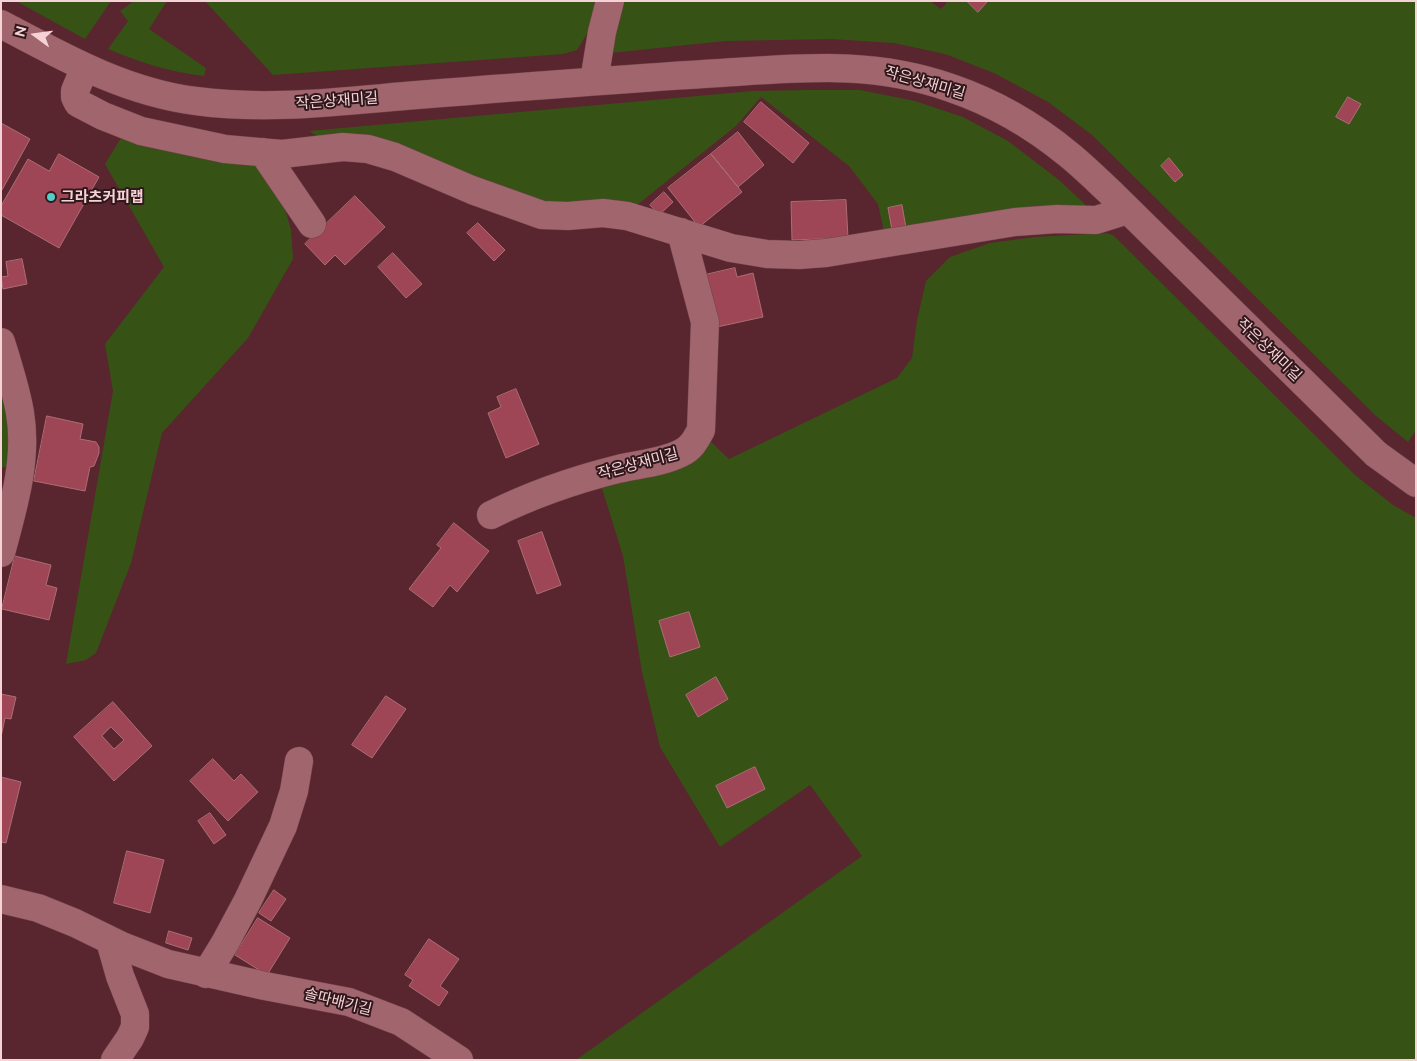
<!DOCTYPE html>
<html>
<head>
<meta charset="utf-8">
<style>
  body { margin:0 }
  #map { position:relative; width:1417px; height:1061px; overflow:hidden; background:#59252e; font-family:Raleway,sans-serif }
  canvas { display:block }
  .frame { position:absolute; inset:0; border:2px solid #f4d2d5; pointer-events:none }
  .north { position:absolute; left:10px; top:10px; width:50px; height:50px; -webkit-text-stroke:4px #2f171b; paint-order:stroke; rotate:284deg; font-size:14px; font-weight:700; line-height:20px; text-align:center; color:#f4d2d5 }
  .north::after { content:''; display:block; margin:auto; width:18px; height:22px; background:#f4d2d5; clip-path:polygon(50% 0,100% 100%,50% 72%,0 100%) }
</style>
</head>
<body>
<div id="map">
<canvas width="1417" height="1061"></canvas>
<div class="frame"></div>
<div class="north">N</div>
</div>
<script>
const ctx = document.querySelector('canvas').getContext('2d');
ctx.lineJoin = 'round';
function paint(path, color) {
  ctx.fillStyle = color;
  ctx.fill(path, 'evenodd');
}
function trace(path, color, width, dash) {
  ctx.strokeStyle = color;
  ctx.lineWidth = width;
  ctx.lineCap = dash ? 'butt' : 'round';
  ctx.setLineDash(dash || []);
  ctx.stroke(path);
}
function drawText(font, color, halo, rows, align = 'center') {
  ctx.font = font + ' Raleway,"Noto Sans KR",sans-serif';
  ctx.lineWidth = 4;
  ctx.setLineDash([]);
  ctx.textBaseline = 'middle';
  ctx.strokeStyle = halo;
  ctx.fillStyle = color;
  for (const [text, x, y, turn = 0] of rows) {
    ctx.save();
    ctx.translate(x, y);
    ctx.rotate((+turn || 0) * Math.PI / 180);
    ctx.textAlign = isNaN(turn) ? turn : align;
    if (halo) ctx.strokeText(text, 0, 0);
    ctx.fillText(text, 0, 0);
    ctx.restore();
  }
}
paint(new Path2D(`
  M16 1H111L85 39Z
  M134 1H167L149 29 206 68 204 76C170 72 139 62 108 49L128 21 120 11Z
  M205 1H601L588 32 577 50 563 54 273 75Z
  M622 1H930L941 9 948 1H1416V430L1408 442 1376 416 1092 135 1048 102 994 73 945 54 894 43 831 39 725 41 610 53Z
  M809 90H860L915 101 963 117 1008 141 1059 180 1088 207 885 236 878 204 849 166 761 97 736 126 637 205 560 210 322 139 309 131 753 91Z
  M121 138 253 161 283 202 291 230 293 259 248 338 162 433 131 563 96 653 86 660 66 664 113 391 105 344 164 267 105 164Z
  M1106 233 1113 235 1355 475 1393 505 1416 518V1060H576L862 856 810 785 720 847 660 747 642 672 623 556 601 485 707 438 729 459 897 378 912 358 917 320 926 281 950 257 990 243 1035 237Z
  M1 364 12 399 10 466 1 468Z`), '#365315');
const building = new Path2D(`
  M967 1H986L987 2 978 12Z
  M1348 97 1361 104 1349 124 1336 117Z
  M761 102 809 143 793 163 744 122Z
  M1 123 30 139 2 190 1 189Z
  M738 132 764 165 738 187 711 154Z
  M59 154 99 177 59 248 1 215V206L28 159 49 171Z
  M711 154 742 192 699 227 668 188Z
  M1169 158 1183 175 1175 182 1161 166Z
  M664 192 673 202 659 215 650 205Z
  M355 196 385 227 345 265 335 255 325 265 305 244Z
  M846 200 848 238 792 240 791 202Z
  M902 205 906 228 892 230 888 208Z
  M478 223 505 250 494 261 467 233Z
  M393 253 422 284 406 298 378 267Z
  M22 259 27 284 3 289 1 277 8 276 6 262Z
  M735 268 737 277 753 273 763 317 717 327 705 275Z
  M516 389 539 444 506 458 488 413 501 407 497 397Z
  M47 416 83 424 80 439 96 442 99 447V453L94 466 90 467 85 491 34 481Z
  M454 523 489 551 457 592 450 585 433 607 409 589 441 548 437 545Z
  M542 532 561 585 537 594 518 541Z
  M15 556 51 565 46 585 57 588 49 620 2 609Z
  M689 612 700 647 670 657 659 621Z
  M716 677 728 699 698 717 686 695Z
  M1 694 16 697 11 719 5 718 1 737Z
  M386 696 406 709 372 758 352 745Z
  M113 702 152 746 114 781 74 737ZM111 727 124 740 114 749 102 736Z
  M213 759 234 781 241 774 258 792 228 821 190 781Z
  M755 767 765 789 727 808 716 786Z
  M1 777 21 782 6 843 1 842Z
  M210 813 226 835 214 844 198 821Z
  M127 851 164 860 150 913 114 903Z
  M274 890 286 899 271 921 259 913Z
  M258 918 290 938 267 975 235 955Z
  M169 931 192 938 188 950 166 943Z
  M429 939 459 959 440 986 448 992 439 1006 409 986 413 980 405 975Z`);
paint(building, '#9f4656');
trace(building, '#ab6e76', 1);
const minor = new Path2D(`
  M1 24C63 57 125 92 196 101 269 111 344 101 417 95 518 87 619 79 720 73 802 68 872 60 951 88 992 102 1034 126 1068 154 1083 166 1097 180 1111 193L1376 454 1416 483
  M85 67 75 91V97L78 103 103 116 141 131 225 149 282 154 343 147 368 149 395 157 472 190 542 215 568 216 603 213 627 216 731 248 767 254 799 255 826 253 1015 222 1057 219 1096 220 1128 210
  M594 81 602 32 610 1
  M263 152 312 224
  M1 342C8 365 16 389 20 413 28 460 13 508 1 553
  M491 515C531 495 574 480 618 469 639 464 661 463 681 453 692 448 696 439 701 430L705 322 681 232
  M1 899 38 908 75 923 122 946 168 964 265 986 349 1002 401 1022 459 1060
  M110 941 120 976 135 1014V1027L130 1038 115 1060
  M206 974 225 943 248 900 283 826 294 791 299 761`);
trace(minor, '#70424b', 29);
trace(minor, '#a1656d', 28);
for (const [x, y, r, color] of [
  [51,197,5,"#54cdc8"]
]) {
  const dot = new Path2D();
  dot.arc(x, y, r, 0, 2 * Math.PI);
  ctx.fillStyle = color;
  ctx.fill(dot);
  trace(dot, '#2f171b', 2);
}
drawText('15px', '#f4d2d5', '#2f171b', [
  ["작은상재미길",925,83,16],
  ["작은상재미길",337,101,-4],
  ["작은상재미길",1269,350,44],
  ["작은상재미길",638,464,-15],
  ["솔따배기길",338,1002,14]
]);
drawText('bold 15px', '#f4d2d5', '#2f171b', [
  ["그라츠커피랩",61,197]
], 'left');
</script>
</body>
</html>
